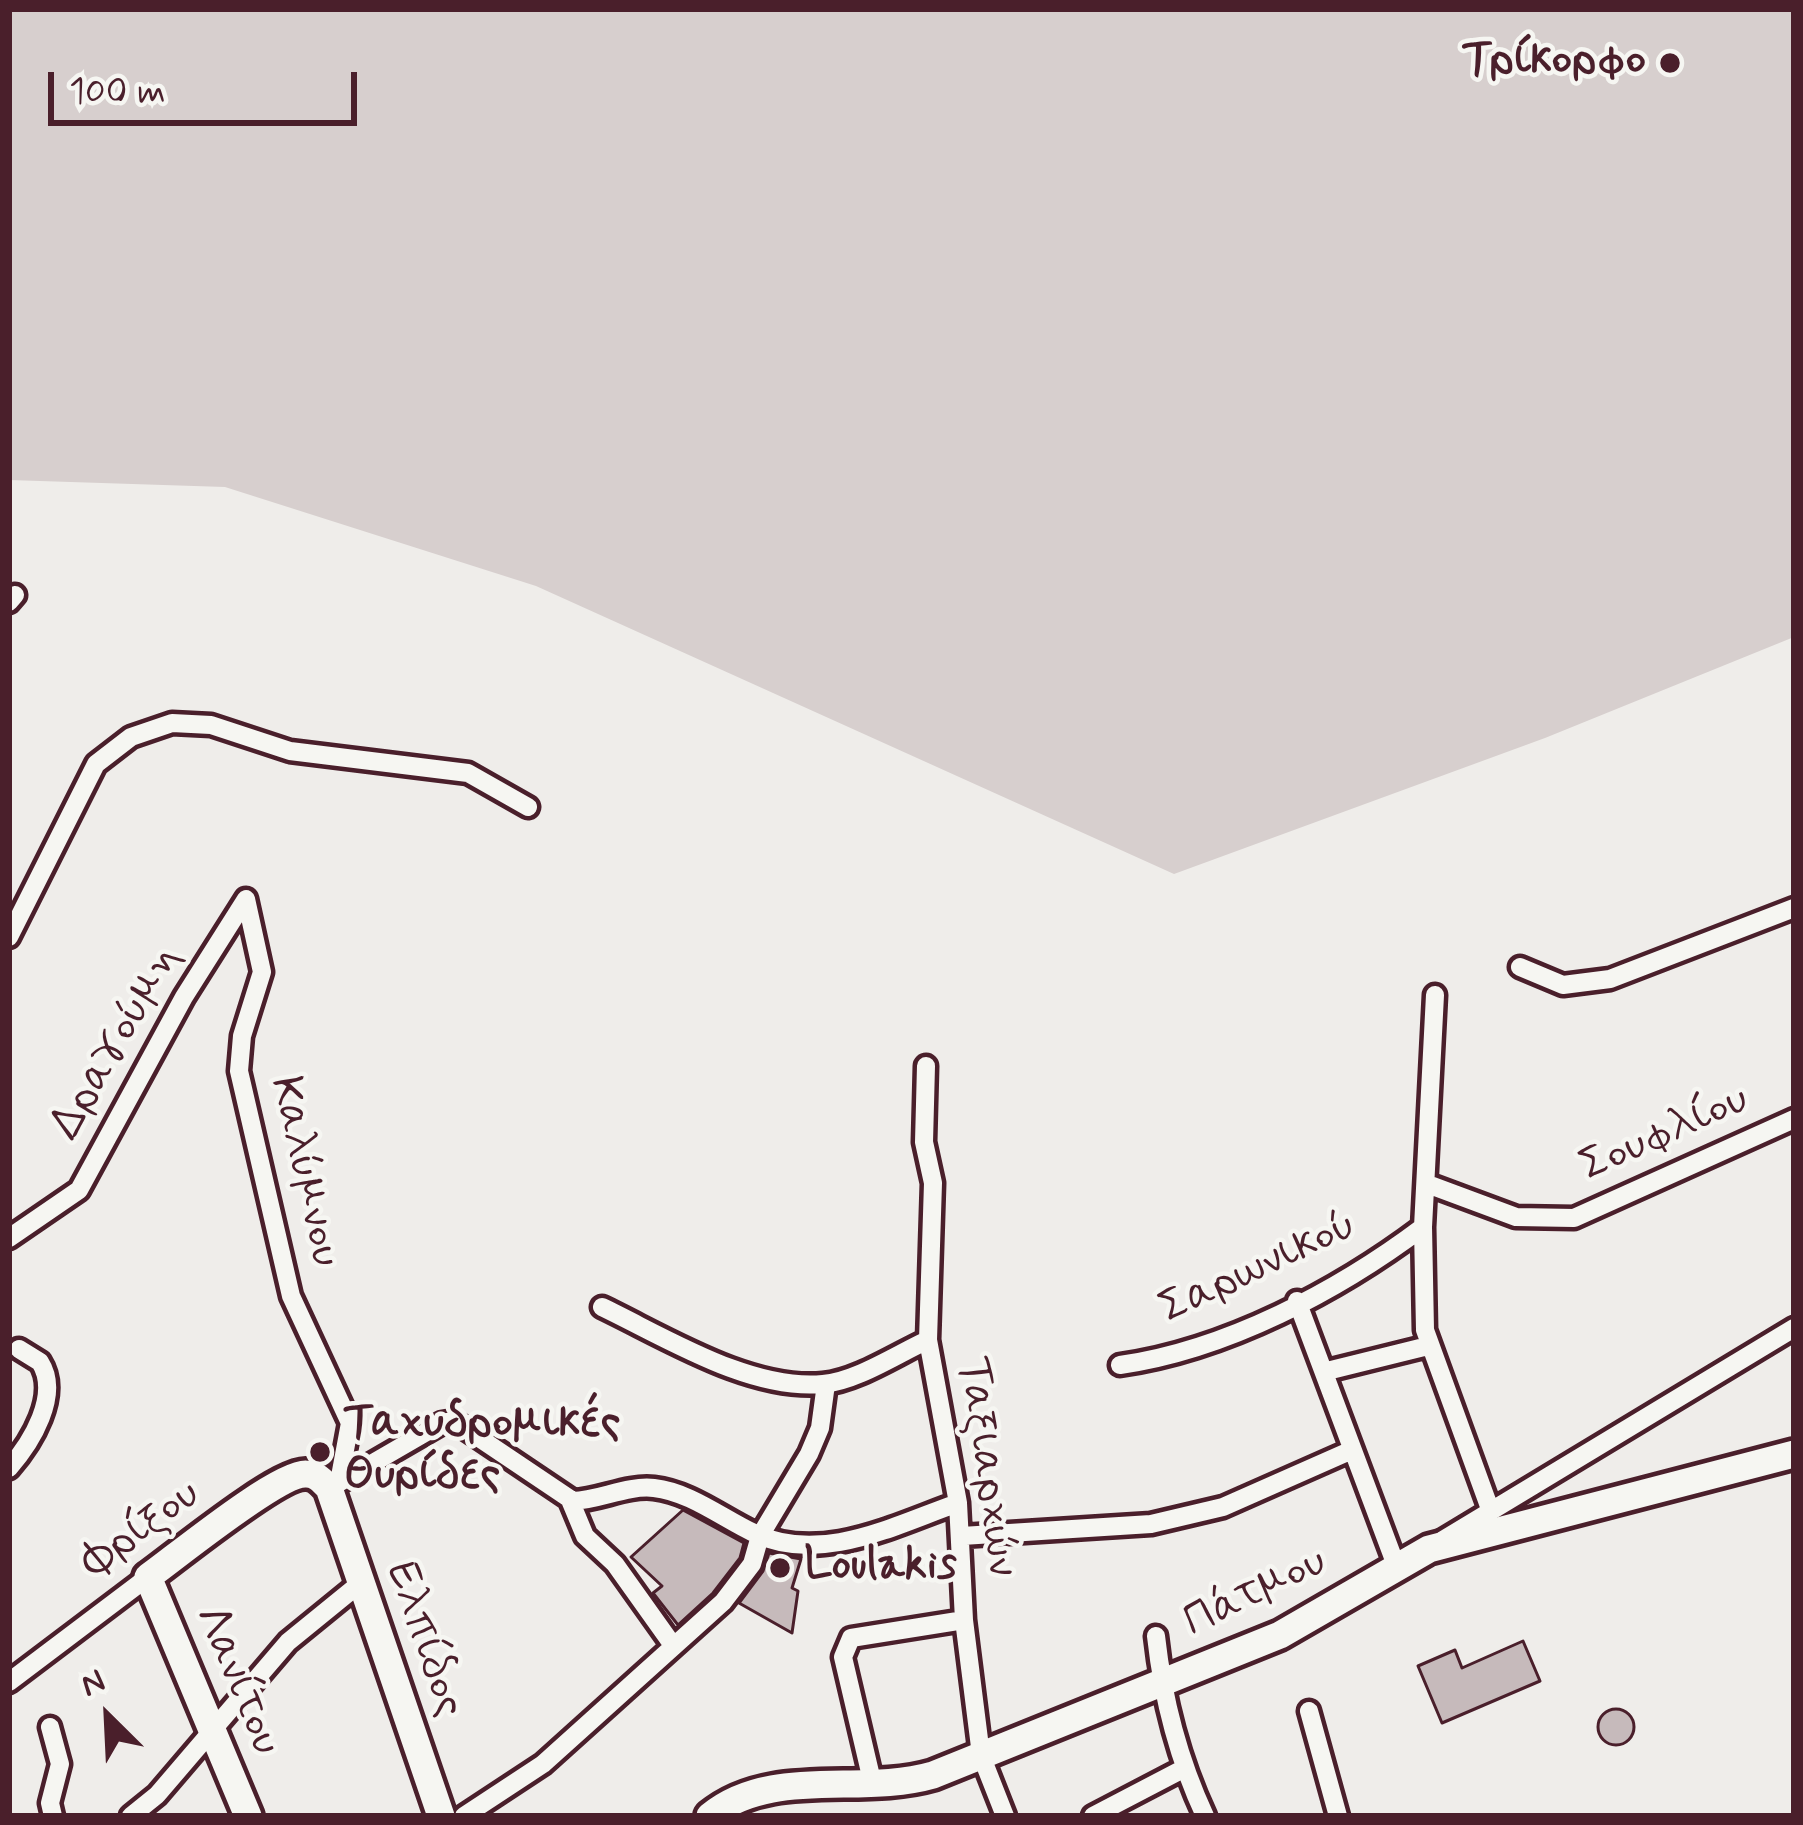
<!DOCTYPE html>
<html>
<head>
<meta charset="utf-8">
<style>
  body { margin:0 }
  #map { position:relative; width:1803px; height:1825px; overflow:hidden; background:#efedea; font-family:Mynerve,sans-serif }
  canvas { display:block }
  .frame { position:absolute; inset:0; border:12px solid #4a1f2b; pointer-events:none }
  .north { position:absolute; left:48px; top:1657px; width:120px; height:120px; -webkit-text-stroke:9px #f6f6f2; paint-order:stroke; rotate:336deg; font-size:33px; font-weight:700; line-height:48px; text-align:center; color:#4a1f2b }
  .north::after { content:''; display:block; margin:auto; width:42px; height:54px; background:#4a1f2b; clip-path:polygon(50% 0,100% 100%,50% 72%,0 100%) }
  .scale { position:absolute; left:48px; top:72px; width:309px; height:54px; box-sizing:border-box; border:6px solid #4a1f2b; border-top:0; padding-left:15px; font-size:36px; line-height:42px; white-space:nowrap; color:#4a1f2b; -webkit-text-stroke:9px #f6f6f2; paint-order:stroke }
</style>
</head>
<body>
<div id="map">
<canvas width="1803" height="1825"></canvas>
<div class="frame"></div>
<div class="north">N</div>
<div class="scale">100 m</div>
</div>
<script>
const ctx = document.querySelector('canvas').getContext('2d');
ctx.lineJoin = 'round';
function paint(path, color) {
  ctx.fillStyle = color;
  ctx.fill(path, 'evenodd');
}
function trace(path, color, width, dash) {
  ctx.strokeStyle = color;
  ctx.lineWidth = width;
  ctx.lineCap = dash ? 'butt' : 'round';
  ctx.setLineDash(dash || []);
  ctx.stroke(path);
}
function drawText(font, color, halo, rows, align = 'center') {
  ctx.font = font + ' Mynerve,sans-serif';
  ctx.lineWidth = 9;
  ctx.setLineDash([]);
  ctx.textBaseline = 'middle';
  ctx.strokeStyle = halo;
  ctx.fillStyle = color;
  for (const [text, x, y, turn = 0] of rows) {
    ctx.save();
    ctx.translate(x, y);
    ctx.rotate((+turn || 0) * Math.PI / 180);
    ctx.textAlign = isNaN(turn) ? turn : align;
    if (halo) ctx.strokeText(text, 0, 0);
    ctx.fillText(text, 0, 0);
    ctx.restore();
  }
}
paint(new Path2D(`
  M9 9H1794V637L1545 738 1174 874 536 586 225 487 9 480Z`), '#d7cfce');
const building = new Path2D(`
  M683 1510 744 1543 740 1558 713 1593 678 1625 653 1593 662 1586 631 1557Z
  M769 1553 801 1559 792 1588 798 1591 792 1633 739 1603 763 1571Z
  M1523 1641 1540 1681 1442 1723 1418 1666 1455 1650 1462 1668Z
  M1598 1727a18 18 0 1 1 36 0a18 18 0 1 1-36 0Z`);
paint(building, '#c6babb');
trace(building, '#4a1f2b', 3);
const street = new Path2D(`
  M9 602 15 595
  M9 937 96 764 131 737 172 723 211 725 290 751 468 773 528 807
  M1520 967 1563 985 1610 979 1794 908
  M1435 995 1423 1227 1425 1330 1490 1509
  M926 1066 924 1142 933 1183 928 1340 958 1503 964 1620 981 1755 1005 1816
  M1430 1185 1516 1217 1574 1218 1794 1119
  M9 1238 79 1190 184 997 246 899 262 972 242 1036 239 1071 291 1296 350 1423 339 1482
  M1297 1301 1397 1568
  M602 1307C665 1337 750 1391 823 1384 857 1381 897 1354 928 1340
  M1120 1365C1226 1350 1338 1291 1423 1227
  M1327 1371 1428 1346
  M9 1468C31 1443 61 1395 40 1362L19 1349
  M335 1485 442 1423 454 1421 573 1501C600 1500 627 1485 654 1488 690 1492 722 1518 754 1533 821 1565 895 1525 958 1503
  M570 1500 585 1536 615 1564 672 1644
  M962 1536 1151 1524 1223 1507 1352 1450
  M1443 1540 1794 1328
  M1156 1636C1163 1700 1178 1758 1205 1816
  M9 1682 148 1577
  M1309 1711 1338 1816
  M50 1727 60 1764 50 1803 53 1816
  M873 1785 843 1657 851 1638 964 1620
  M131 1816 157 1795 288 1642 358 1585
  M464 1816 543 1764 723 1602 752 1564 760 1536 809 1454 820 1428 826 1384
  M1093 1816 1183 1769`);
const secondary = new Path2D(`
  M248 1816 148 1577C176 1557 278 1473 306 1474 317 1474 322 1481 329 1488L441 1816
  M710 1816C771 1766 861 1796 933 1775L1280 1635 1429 1549 1794 1454`);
trace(street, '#4a1f2b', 27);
trace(secondary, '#4a1f2b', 36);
trace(street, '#f6f6f2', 18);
trace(secondary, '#f6f6f2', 27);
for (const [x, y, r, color] of [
  [1670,63,12,"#4a1f2b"],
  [320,1452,12,"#4a1f2b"],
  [780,1568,12,"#4a1f2b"]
]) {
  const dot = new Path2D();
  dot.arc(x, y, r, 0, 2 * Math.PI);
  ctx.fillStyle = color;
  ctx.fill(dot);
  trace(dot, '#f6f6f2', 4.5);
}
drawText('bold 45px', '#4a1f2b', '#f6f6f2', [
  ["Τρίκορφο",1646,63,"right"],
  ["Ταχυδρομικές",344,1426],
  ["Θυρίδες",344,1478],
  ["Loulakis",804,1568]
], 'left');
drawText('45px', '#4a1f2b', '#f6f6f2', [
  ["Δραγούμη",118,1043,-60],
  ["Σουφλίου",1665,1135,-24],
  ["Καλύμνου",303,1172,77],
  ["Σαρωνικού",1259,1269,-25],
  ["Ταξιαρχών",985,1467,82],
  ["Φρίξου",142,1530,-36],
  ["Πάτμου",1256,1594,-26],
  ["Ελπίδος",423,1640,71],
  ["Λανίτου",236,1681,67]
]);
</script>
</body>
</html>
